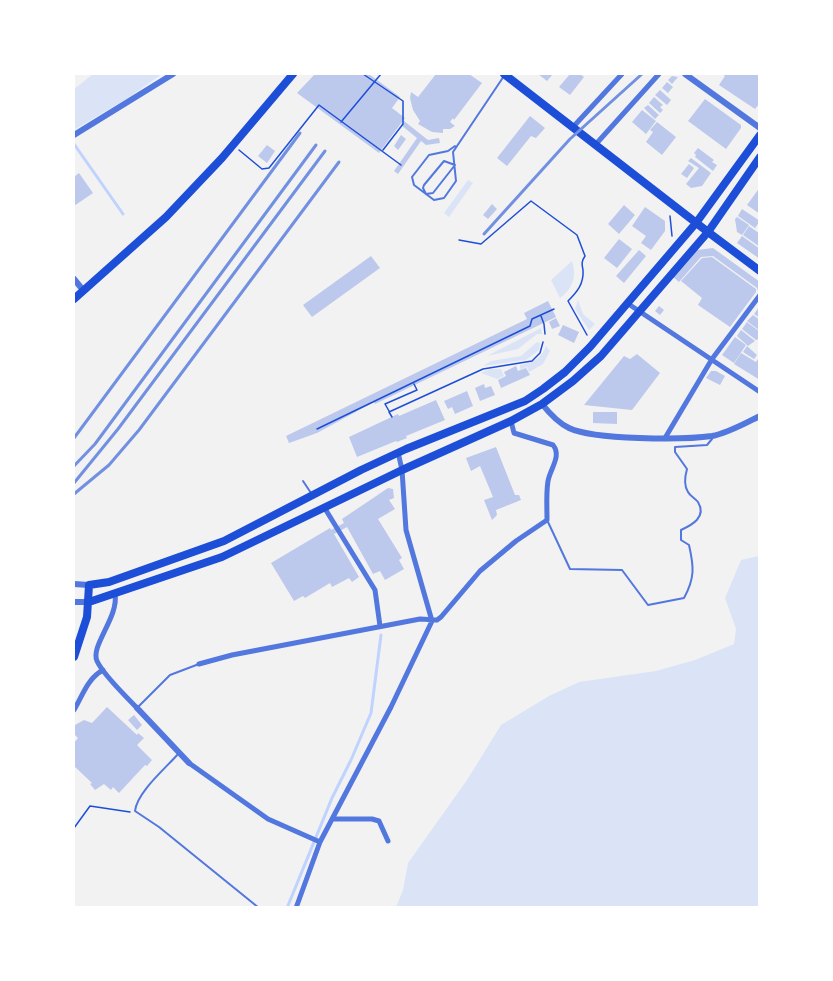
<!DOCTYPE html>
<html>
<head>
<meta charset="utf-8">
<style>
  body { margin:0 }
  #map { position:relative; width:833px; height:981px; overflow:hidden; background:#f2f2f2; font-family:Barlow,sans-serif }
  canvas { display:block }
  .frame { position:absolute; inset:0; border:75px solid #fff; pointer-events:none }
</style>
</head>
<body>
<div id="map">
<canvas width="833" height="981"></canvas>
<div class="frame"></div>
</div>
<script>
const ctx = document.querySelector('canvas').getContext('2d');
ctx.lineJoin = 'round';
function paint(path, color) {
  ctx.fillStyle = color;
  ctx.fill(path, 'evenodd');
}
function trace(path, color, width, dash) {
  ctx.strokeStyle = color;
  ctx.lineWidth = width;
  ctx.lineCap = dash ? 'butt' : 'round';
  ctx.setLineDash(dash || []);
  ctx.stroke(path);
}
paint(new Path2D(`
  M93 74H162L128 98 74 130V89Z
  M468 180 473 183 449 217 444 213Z
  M572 261C577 277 573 288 560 298L551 280Z
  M578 300 583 314 595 324 589 330 575 309Z
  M541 328 542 334H537L518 349 487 356Z
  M537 342 540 343 539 350 526 360 483 366 491 361 521 356Z
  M546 346 550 351 543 364 529 372 527 367 520 370V365C532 363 542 358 546 346Z
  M490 369H501L504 376 497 379 481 373Z
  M759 556V907H396L403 890 408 863 467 780 501 725 549 696 579 682 656 671 695 660 734 644 736 629 725 598 741 560Z`), '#dbe4f7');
trace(new Path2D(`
  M74 144 123 214
  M287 908 332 798 351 760 371 713 381 635`), '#bfd3fe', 3);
paint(new Path2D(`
  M315 74H369L400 97 392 108 405 118 379 153 297 93Z
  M436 74H469L482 83 454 120 453 118 450 122 455 126 450 129H443V133L432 132 418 124 420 121 413 110 410 98 411 92 418 97Z
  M538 74H553L547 81Z
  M570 74H580L584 77 570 95 559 87Z
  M722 74H760V103L755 109 719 85 725 76Z
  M672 76 678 77 672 84 668 80Z
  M667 82 673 87 668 93 662 88Z
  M660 90 671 100 667 105 655 95Z
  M654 97 663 105 660 107 663 110 660 113 649 103Z
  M705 99 741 125V128L726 149 688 121Z
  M648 105 659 115 655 119 644 108Z
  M642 110 656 121 646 134 632 122Z
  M530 116 545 128 536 138 531 136 507 166 497 158Z
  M404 121 428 140 439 138 440 143 426 145 421 141 398 174 394 171 417 138 401 125Z
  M657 122 676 137 662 155 646 142 653 132 650 130Z
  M401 135 406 139 398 150 394 146Z
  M267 145 275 151 267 163 258 156Z
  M698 148 714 160 712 162 717 165 713 171 695 157 696 155 694 153Z
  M691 158 711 173 702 186 691 188 686 184 699 168 688 161Z
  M689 164 694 168 687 178 681 174Z
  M79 173 93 193 74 206V177Z
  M760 187V214L747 205Z
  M492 204 497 209 488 219 483 215Z
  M624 205 635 215 619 234 608 224Z
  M645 207 665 221V231L651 250 641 243 646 236 632 226Z
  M742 209 760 221 755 228 738 216Z
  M737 217 749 225 742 235 737 232 735 219Z
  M749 226 760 234V247L743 235Z
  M742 236 760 249V259L737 243Z
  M619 239 632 249 617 268 604 258Z
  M713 248 760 282V297L757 288 713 256 701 257 679 282 673 277 697 250Z
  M639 250 646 256 624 283 616 276Z
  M371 256 380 268 312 317 303 305Z
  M712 257 756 289V292L730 327 698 305 702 298 681 281 702 258Z
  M548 301 556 317 375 404 374 402 317 433 289 443 286 436 527 319 524 313Z
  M659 306 664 310 660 315 655 311Z
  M760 306V318L754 314Z
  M753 315 760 320V331L747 321Z
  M556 318 560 326 552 329 549 322Z
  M747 322 760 332V338L756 340 742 329Z
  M563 325 579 332 574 343 558 335Z
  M741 330 755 341 748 346 737 336Z
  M735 337 746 345 734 363 722 355Z
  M747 346 757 355 754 359 743 352Z
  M741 353 756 362 758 359 760 360V380L734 364Z
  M637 354 660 373 632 410 584 405 624 356 630 359Z
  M516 366 518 371 526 368 530 375 501 388 498 380 506 376 504 372Z
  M711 371H716L725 376 720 385 706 378Z
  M484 384 485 388 491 386 495 395 480 401 475 388Z
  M467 391 473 406 455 414 452 407 448 409 444 401Z
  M436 400 445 420 406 436 407 438 397 442 396 441 357 457 349 437 398 414 399 416Z
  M593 412H617V424L593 423Z
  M496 447 515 495H519L521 500 496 510 497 515 492 520 484 500 493 497 480 466 471 471 466 458Z
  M388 488 393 489 394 498 389 500 395 509 378 519 402 558 399 560 404 569 385 580 380 571 373 574 347 527 334 534 359 577 352 582 349 578 332 587 330 583 305 598 303 596 294 601 271 563 330 528 331 530 344 523 342 519Z
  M107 707 137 735 138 733 144 738 137 745 152 760 147 766 145 765 119 793 113 787 111 790 104 784 95 790 90 784 92 783 74 766V743L78 738 74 734 75 725 84 720 92 723Z
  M134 715 142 725 137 730 128 720Z`), '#bdc9ec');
trace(new Path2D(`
  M363 74 403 101V124L383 150
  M341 122 381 74
  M239 150 262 169 269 168 319 105 401 165
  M670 216 672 236
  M459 240 481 244 531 201 577 235 585 256C581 262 582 264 583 270 584 284 577 292 568 301L587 335
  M541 316 544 324 545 334
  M389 411 385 404 417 390 414 384
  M392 417 389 412 483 369 532 361 540 353 543 342
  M317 429 530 326 532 319 554 309
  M74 828 90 806 130 812`), '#1d4ed8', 1.5);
trace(new Path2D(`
  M455 146 448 151 429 155 412 177 414 185 434 200 444 198 456 181 453 152 504 76
  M444 161 455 165 433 193 426 194 423 188 424 185Z
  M303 481 311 493
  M548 522 570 569 622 570 648 605 684 598C695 578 694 567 689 545L681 540V530C692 525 707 517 698 502 695 498 690 496 688 492 684 486 685 476 687 469L675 452V447L707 445 712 439
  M137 708 170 675 199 664
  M179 753C166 768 137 792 135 811L159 827 259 908`), '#5277de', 2);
trace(new Path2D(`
  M573 127 622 74
  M596 144 659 74
  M627 303 760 392
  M665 438 712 359 760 295
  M324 507 375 590 380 626
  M115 594C119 617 90 646 97 661 104 676 125 695 137 708
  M199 664 232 655 420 619 437 620 441 617 480 571 516 541 547 520C547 507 546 493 548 481 550 469 562 456 553 445L514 433 511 421
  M74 710C83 695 87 679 103 670
  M189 763 268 819 320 842
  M332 819H372L379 821 388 841
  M296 908 320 842 391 707 432 621 406 530 402 470 398 452`), '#5277de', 5);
trace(new Path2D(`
  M685 74 760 128
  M74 135 173 74
  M74 279 83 290
  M542 404C550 414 558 423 569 428 594 440 684 440 712 436 728 433 745 423 760 416
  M74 584 89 585
  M74 602H89
  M137 708 189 763`), '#5277de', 6);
trace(new Path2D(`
  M708 232 760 271`), '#1d4ed8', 8);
trace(new Path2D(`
  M504 74 708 232
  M74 299 166 217 222 158 293 74
  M89 602 222 557 402 470 511 421 542 404 573 381 601 356 708 232 760 157
  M74 657 87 617 89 585 109 582 224 541 361 470 406 449 525 401 543 389 565 372 590 347 696 223 760 135`), '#1d4ed8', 8);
trace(new Path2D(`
  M484 234 570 139 642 74
  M74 438 300 133
  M74 466 95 444 316 145
  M74 483 118 429 325 151
  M74 494 109 465 139 430 339 162`), '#7290e2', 3);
</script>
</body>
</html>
